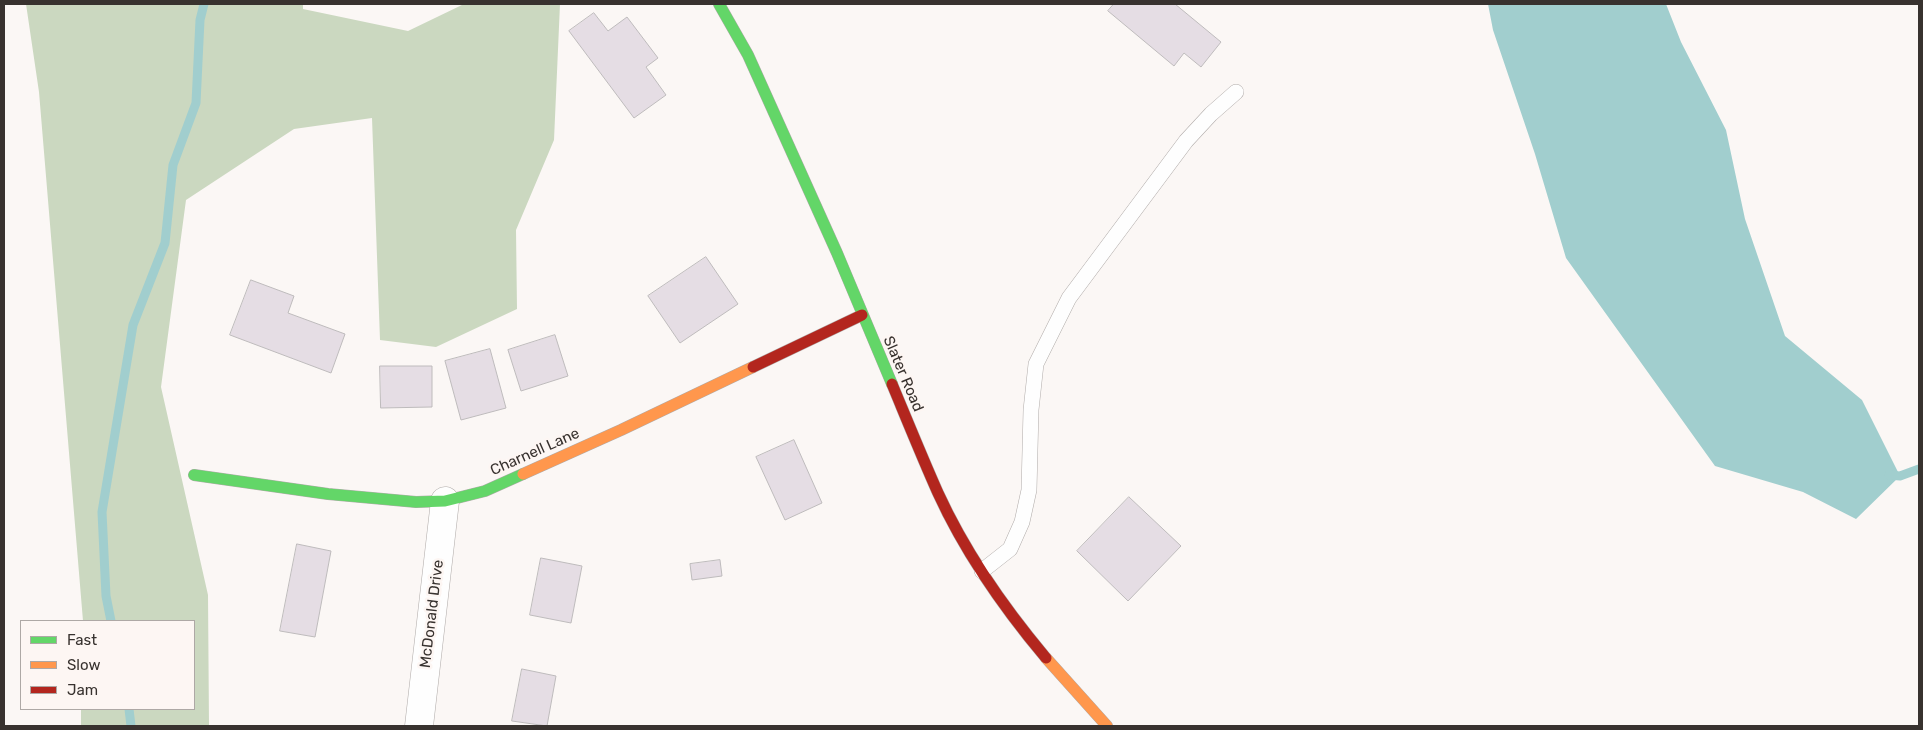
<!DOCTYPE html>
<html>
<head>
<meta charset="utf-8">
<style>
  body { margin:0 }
  #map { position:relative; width:1923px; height:730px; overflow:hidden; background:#fbf7f5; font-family:Rubik,sans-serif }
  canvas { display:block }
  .frame { position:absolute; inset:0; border:5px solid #38322f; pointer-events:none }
  .legend { position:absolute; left:20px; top:620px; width:175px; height:90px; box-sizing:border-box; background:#fdf6f3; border:1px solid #aea8a5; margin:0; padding:6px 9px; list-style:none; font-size:15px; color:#38322f }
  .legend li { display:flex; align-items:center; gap:10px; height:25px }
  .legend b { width:25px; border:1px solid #aea8a5 }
</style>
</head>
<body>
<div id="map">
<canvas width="1923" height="730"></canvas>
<div class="frame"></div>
<ul class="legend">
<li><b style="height:6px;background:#63d668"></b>Fast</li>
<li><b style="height:6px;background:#ff974d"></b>Slow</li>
<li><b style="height:6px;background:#b3261e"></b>Jam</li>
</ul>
</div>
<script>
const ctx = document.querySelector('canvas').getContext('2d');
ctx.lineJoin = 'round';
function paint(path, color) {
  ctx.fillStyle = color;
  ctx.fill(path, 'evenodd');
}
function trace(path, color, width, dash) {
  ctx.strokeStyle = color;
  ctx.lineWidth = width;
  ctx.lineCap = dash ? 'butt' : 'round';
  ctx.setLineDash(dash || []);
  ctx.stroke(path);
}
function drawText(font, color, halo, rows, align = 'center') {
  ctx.font = font + ' Rubik,sans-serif';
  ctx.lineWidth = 5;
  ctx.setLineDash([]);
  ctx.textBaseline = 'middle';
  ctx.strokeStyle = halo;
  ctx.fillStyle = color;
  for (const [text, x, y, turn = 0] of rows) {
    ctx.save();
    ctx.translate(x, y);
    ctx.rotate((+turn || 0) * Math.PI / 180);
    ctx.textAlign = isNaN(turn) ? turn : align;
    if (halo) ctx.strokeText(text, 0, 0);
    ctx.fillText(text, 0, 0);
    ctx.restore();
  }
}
paint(new Path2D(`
  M26 4H303V9L408 31 464 4H560L554 140 516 230 517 309 436 347 380 340 372 118 294 129 186 200 161 387 208 595 209 726H81V709H194V621H83L39 92Z`), '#cbd8c0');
paint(new Path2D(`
  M1488 4H1666L1681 42 1726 130 1745 219 1785 336 1862 400 1900 476 1856 519 1803 492 1715 466 1566 258 1535 154 1493 30Z`), '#a1cece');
trace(new Path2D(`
  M1889 475 1900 476 1919 469
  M111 621 106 596 102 512 133 325 165 243 173 165 196 103 200 20 204 4
  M129 709 131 726`), '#a1cece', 9);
const building = new Path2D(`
  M1114 4H1175L1221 42 1201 67 1184 53 1174 66 1108 11Z
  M594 13 608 31 627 17 658 58 646 67 666 95 634 118 569 31Z
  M706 257 738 304 680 343 648 296Z
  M251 280 294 296 288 313 345 334 331 373 230 335Z
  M555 335 568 376 521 391 508 350Z
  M490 349 506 408 461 420 445 361Z
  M380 366H432V407L381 408Z
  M794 440 822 503 785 520 756 457Z
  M1129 497 1181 546 1128 601 1077 551Z
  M297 544 331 551 315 637 280 631Z
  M541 558 582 566 571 623 530 615Z
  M720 560 722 576 692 580 690 564Z
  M522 669 556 676 547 726 512 721Z`);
paint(building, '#e5dde4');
trace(building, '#bebbbc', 1);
const lane = new Path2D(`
  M982 571 1010 549 1022 522 1029 490 1031 410 1036 364 1069 298 1186 141 1211 114 1236 92`);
const street = new Path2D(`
  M419 726 445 501`);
const fast = new Path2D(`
  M719 4 748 55 837 253 892 384
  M194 475 328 494 416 502 445 501 485 491 523 474`);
const slow = new Path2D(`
  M523 474 621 430 753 367
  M1046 658 1107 726`);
const jam = new Path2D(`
  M753 367 862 315
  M892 384C907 420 922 457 938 493 965 552 1004 608 1046 658`);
trace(lane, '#b0aba9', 16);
trace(street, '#b0aba9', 29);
trace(fast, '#b0aba9', 12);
trace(slow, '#b0aba9', 12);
trace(jam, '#b0aba9', 12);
trace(lane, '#fefefe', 15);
trace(street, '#fefefe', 28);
trace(fast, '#63d668', 11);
trace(slow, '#ff974d', 11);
trace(jam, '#b3261e', 11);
drawText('15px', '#38322f', '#fdf6f3', [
  ["Slater Road",903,374,67],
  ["Charnell Lane",535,452,-24],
  ["McDonald Drive",432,614,-83]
]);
</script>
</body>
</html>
